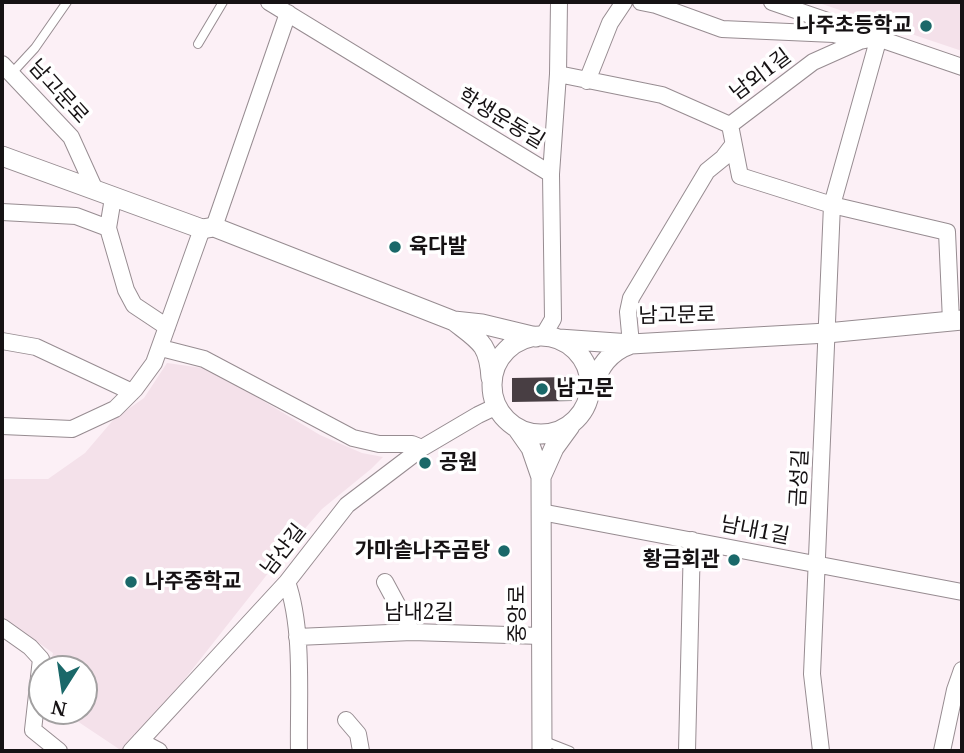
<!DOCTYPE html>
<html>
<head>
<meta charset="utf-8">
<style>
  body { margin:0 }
  #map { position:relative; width:964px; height:753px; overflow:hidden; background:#fcf0f6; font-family:"Noto Serif",serif }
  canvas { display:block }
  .frame { position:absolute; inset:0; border:4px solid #161214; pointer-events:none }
  .north { position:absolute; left:28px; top:655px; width:70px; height:70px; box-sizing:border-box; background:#fff; border:2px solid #a2a0a1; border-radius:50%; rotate:192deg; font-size:19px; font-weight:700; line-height:28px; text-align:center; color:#161214 }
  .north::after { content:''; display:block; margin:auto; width:24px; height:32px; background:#1a6869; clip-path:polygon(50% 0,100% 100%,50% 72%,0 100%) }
</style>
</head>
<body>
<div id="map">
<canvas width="964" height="753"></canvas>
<div class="frame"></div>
<div class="north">N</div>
</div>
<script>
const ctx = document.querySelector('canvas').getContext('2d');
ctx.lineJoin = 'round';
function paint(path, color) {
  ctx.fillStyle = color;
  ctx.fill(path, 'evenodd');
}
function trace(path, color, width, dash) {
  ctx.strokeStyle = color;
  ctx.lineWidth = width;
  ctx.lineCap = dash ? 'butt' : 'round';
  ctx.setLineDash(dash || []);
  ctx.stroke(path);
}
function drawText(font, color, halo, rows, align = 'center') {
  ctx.font = font + ' "Noto Serif","Noto Sans KR",serif';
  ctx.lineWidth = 7;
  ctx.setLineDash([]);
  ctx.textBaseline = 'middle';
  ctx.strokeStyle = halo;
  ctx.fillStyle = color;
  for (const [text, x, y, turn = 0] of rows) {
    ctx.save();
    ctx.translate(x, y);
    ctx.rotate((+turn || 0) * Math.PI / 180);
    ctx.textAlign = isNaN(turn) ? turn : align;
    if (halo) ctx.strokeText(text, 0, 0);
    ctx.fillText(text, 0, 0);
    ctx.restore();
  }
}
paint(new Path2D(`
  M816 2H962V51Z
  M167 363 210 369 320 435 362 453 383 457 371 469 322 509 288 548 128 751H122L62 711H84V669H49L53 653 2 617V479H48L85 453 114 419 144 398Z`), '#f4e1ea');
paint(new Path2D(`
  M572 377V401L512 402V378Z`), '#483e43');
const service = new Path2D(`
  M198 44 223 2
  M11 74 35 48 67 2
  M542 740 570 751`);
const minor = new Path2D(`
  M269 2 551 174 553 319 543 336
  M641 2 656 5 722 29 834 34 860 41
  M772 2 962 67
  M2 64 71 137 95 190
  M558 74 662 95 730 125
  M587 81 610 23 624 2
  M730 125 813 62 860 41 879 37 832 205 812 674 821 751
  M730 125 740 176 832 205 947 232 951 321
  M551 174 558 74 559 2
  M113 198 108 228 126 290 134 305 167 327
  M2 212 76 216 108 228
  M214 227 288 13
  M2 341 36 347 132 392
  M631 344 628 312 631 298 707 171 723 158 733 145
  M161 348 204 359 353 438 379 444H412L422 448
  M2 426 72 429 115 409 135 389 154 363 202 229
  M541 512 962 592
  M287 582C304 630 298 700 299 751
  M385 582 412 632
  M2 627 30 647 41 659 33 730 59 751
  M297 637 412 632 541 636
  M346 720 358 734 361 751
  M140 741 159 751
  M131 751 287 582 347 505 422 448 478 415 497 406
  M687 751 692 540
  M942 751 955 690 962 670`);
const tertiary = new Path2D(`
  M2 156 202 229 214 227 454 321
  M492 385a49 49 0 1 1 98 0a49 49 0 1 1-98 0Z
  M559 339 631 344C608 352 600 367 591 388
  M631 344 827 333 962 320
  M491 378C489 344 480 341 454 321L482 324 536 337
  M517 428 531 448 541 477 554 448 570 426
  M541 477 542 751`);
trace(service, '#978c91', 10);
trace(minor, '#978c91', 18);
trace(tertiary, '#978c91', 21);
trace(service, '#fff', 8);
trace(minor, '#fff', 16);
trace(tertiary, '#fff', 19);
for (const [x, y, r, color] of [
  [926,26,7,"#1a6869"],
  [395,247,7,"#1a6869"],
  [542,389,7,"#1a6869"],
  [425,463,7,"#1a6869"],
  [504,551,7,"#1a6869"],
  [734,560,7,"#1a6869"],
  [131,582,7,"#1a6869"]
]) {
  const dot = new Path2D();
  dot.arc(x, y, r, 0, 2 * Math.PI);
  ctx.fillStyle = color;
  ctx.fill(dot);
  trace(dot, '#fff', 2.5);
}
drawText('bold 21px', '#161214', '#fff', [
  ["나주초등학교",912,26,"right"],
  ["육다발",409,247],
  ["남고문",556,389],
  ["공원",439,463],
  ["가마솥나주곰탕",490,551,"right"],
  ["황금회관",720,560,"right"],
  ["나주중학교",145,582]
], 'left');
drawText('21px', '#161214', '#fff', [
  ["남외1길",761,75,-37],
  ["남고문로",58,92,48],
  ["학생운동길",501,119,31],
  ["남고문로",677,316,-1],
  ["금성길",800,478,-87],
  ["남내1길",755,531,11],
  ["남산길",284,550,-52],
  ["남내2길",419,613],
  ["중앙로",518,614,-90]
]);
</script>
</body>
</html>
